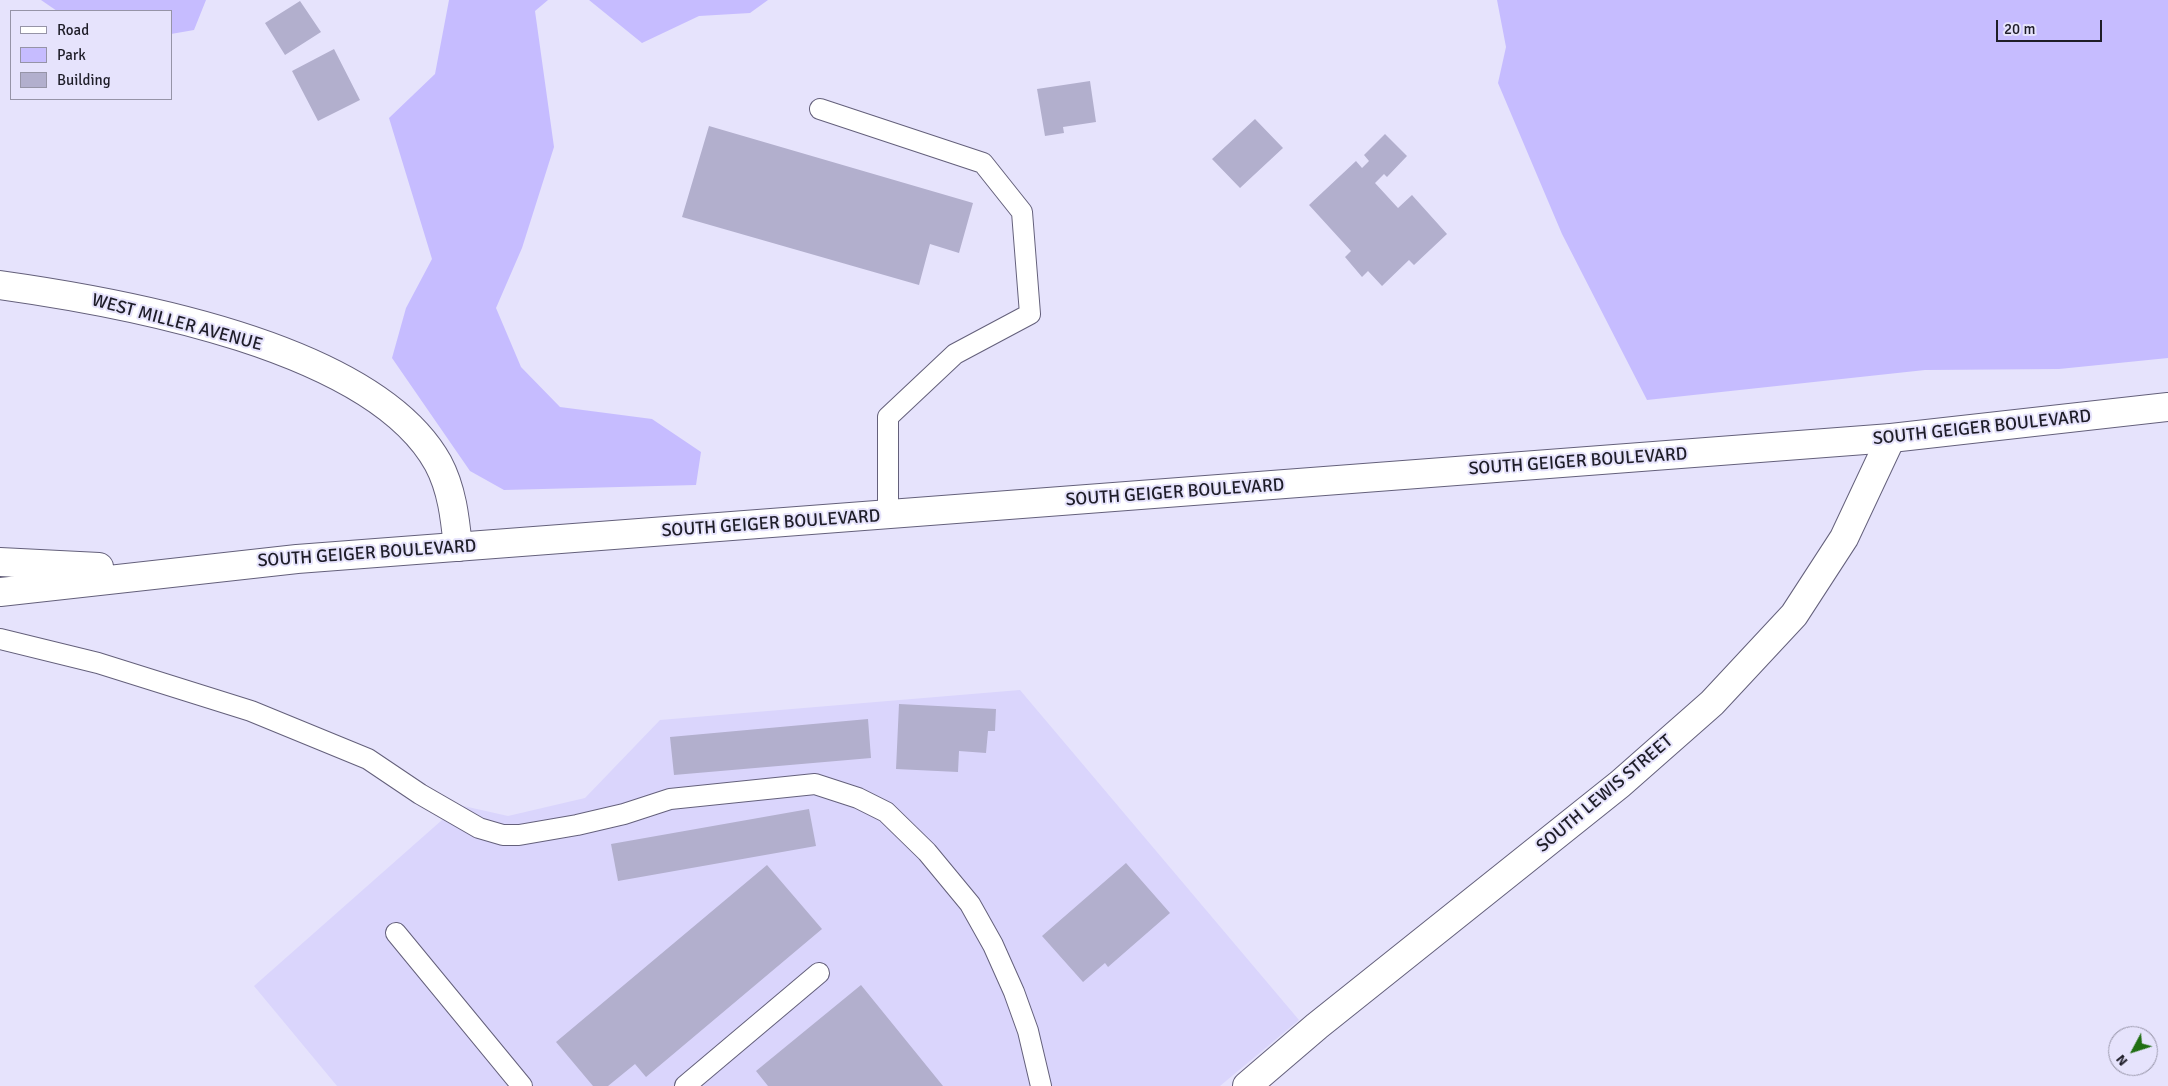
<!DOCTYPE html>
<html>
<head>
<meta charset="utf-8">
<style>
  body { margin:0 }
  #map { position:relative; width:2168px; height:1086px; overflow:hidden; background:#e6e3fc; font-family:Signika,sans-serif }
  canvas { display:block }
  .legend { position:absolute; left:10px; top:10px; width:162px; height:90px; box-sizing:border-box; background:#e6e3fc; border:1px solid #9694a7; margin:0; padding:6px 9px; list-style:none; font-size:15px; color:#1e1d28 }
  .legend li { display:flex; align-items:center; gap:10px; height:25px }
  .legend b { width:25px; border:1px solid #9694a7 }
  .north { position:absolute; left:2108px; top:1026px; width:50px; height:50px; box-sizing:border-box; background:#e6e3fc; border:1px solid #9694a7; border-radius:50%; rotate:230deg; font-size:14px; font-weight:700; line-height:20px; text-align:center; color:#1e1d28 }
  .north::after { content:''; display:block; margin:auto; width:18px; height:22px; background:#206e12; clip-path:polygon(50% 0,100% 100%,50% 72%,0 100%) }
  .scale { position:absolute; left:1996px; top:20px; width:106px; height:22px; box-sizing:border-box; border:2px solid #1e1d28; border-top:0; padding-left:6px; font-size:15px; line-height:18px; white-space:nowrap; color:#1e1d28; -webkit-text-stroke:4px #e6e3fc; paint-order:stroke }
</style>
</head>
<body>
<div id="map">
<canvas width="2168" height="1086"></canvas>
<ul class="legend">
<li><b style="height:6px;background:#fff"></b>Road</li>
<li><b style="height:14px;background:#c6bcff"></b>Park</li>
<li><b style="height:14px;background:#b2afcd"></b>Building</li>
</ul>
<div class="north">N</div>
<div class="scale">20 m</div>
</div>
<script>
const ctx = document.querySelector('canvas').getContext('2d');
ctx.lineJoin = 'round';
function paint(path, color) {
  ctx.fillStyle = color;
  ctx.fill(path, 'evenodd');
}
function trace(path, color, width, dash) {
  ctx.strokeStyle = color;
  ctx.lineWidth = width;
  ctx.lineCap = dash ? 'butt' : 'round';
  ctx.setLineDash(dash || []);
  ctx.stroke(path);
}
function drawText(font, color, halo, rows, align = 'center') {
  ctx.font = font + ' Signika,sans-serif';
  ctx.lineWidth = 4;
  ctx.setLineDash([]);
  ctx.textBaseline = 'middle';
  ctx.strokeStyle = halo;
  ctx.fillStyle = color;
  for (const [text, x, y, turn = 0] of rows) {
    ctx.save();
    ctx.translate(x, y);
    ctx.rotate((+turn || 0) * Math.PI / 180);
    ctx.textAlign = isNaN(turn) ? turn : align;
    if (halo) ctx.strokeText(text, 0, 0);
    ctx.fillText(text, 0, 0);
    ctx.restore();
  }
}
paint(new Path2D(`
  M1020 690 1299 1020 1220 1086H337L254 986 459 805 508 816 585 798 660 720Z`), '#dad5fc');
paint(new Path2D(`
  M41 0H206L194 30 171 34V11H57Z
  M449 0H548L535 11 554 147 522 248 496 308 521 367 560 407 652 419 701 452 696 485 504 490 470 471 392 358 406 308 432 259 389 118 435 74Z
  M589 0H768L750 13 699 16 642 43Z
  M1497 0H2168V358L2059 369 1925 370 1647 400 1562 234 1498 83 1506 47Z`), '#c6bcff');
paint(new Path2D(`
  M300 1 321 32 285 55 265 23Z
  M334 49 360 100 318 121 292 71Z
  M1090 81 1096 122 1063 127 1064 133 1045 136 1037 89Z
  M1255 119 1283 148 1240 188 1212 159Z
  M709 126 973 203 959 253 930 244 919 285 682 217Z
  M1385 134 1407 156 1387 177 1384 174 1375 183 1398 208 1412 195 1447 234 1414 265 1409 260 1382 286 1368 271 1362 277 1345 257 1351 251 1309 205 1356 161 1362 168 1369 161 1364 155Z
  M899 704 996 709 995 731H988L986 753 959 751 958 772 896 769Z
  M868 719 871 758 674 775 670 737Z
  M809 809 816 846 618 881 611 844Z
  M1126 863 1170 913 1108 967 1105 963 1083 982 1042 936Z
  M767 865 822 929 646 1077 635 1064 608 1086H593L556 1042Z
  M861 985 943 1086H768L756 1071Z`), '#b2afcd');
const lane = new Path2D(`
  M820 109 983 163 1022 212 1030 314 955 354 888 417V515
  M0 639 98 663 251 711 368 759 420 794 479 828 503 835H519L577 825 624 814 670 799 815 784 858 798 886 812 927 852 970 904 993 945 1014 992 1028 1031 1041 1086
  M396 933 522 1086
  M685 1086 819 973`);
const street = new Path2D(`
  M0 285C121 302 373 346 438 463 452 489 455 518 458 547
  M1247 1086 1317 1026 1620 784 1712 703 1794 615 1844 538 1891 438`);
const secondary = new Path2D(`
  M0 562 99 567
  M0 592 297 559 1891 438 2168 407`);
trace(lane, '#64607b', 22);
trace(street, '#64607b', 30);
trace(secondary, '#64607b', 30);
trace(lane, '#fff', 20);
trace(street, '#fff', 28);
trace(secondary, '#fff', 28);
drawText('18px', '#1e1d28', '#e6e3fc', [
  ["WEST MILLER AVENUE",177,323,15],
  ["SOUTH GEIGER BOULEVARD",1982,428,-6],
  ["SOUTH GEIGER BOULEVARD",1578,462,-4],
  ["SOUTH GEIGER BOULEVARD",1175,493,-4],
  ["SOUTH GEIGER BOULEVARD",771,524,-4],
  ["SOUTH GEIGER BOULEVARD",367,554,-4],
  ["SOUTH LEWIS STREET",1605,794,-40]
]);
</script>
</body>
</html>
